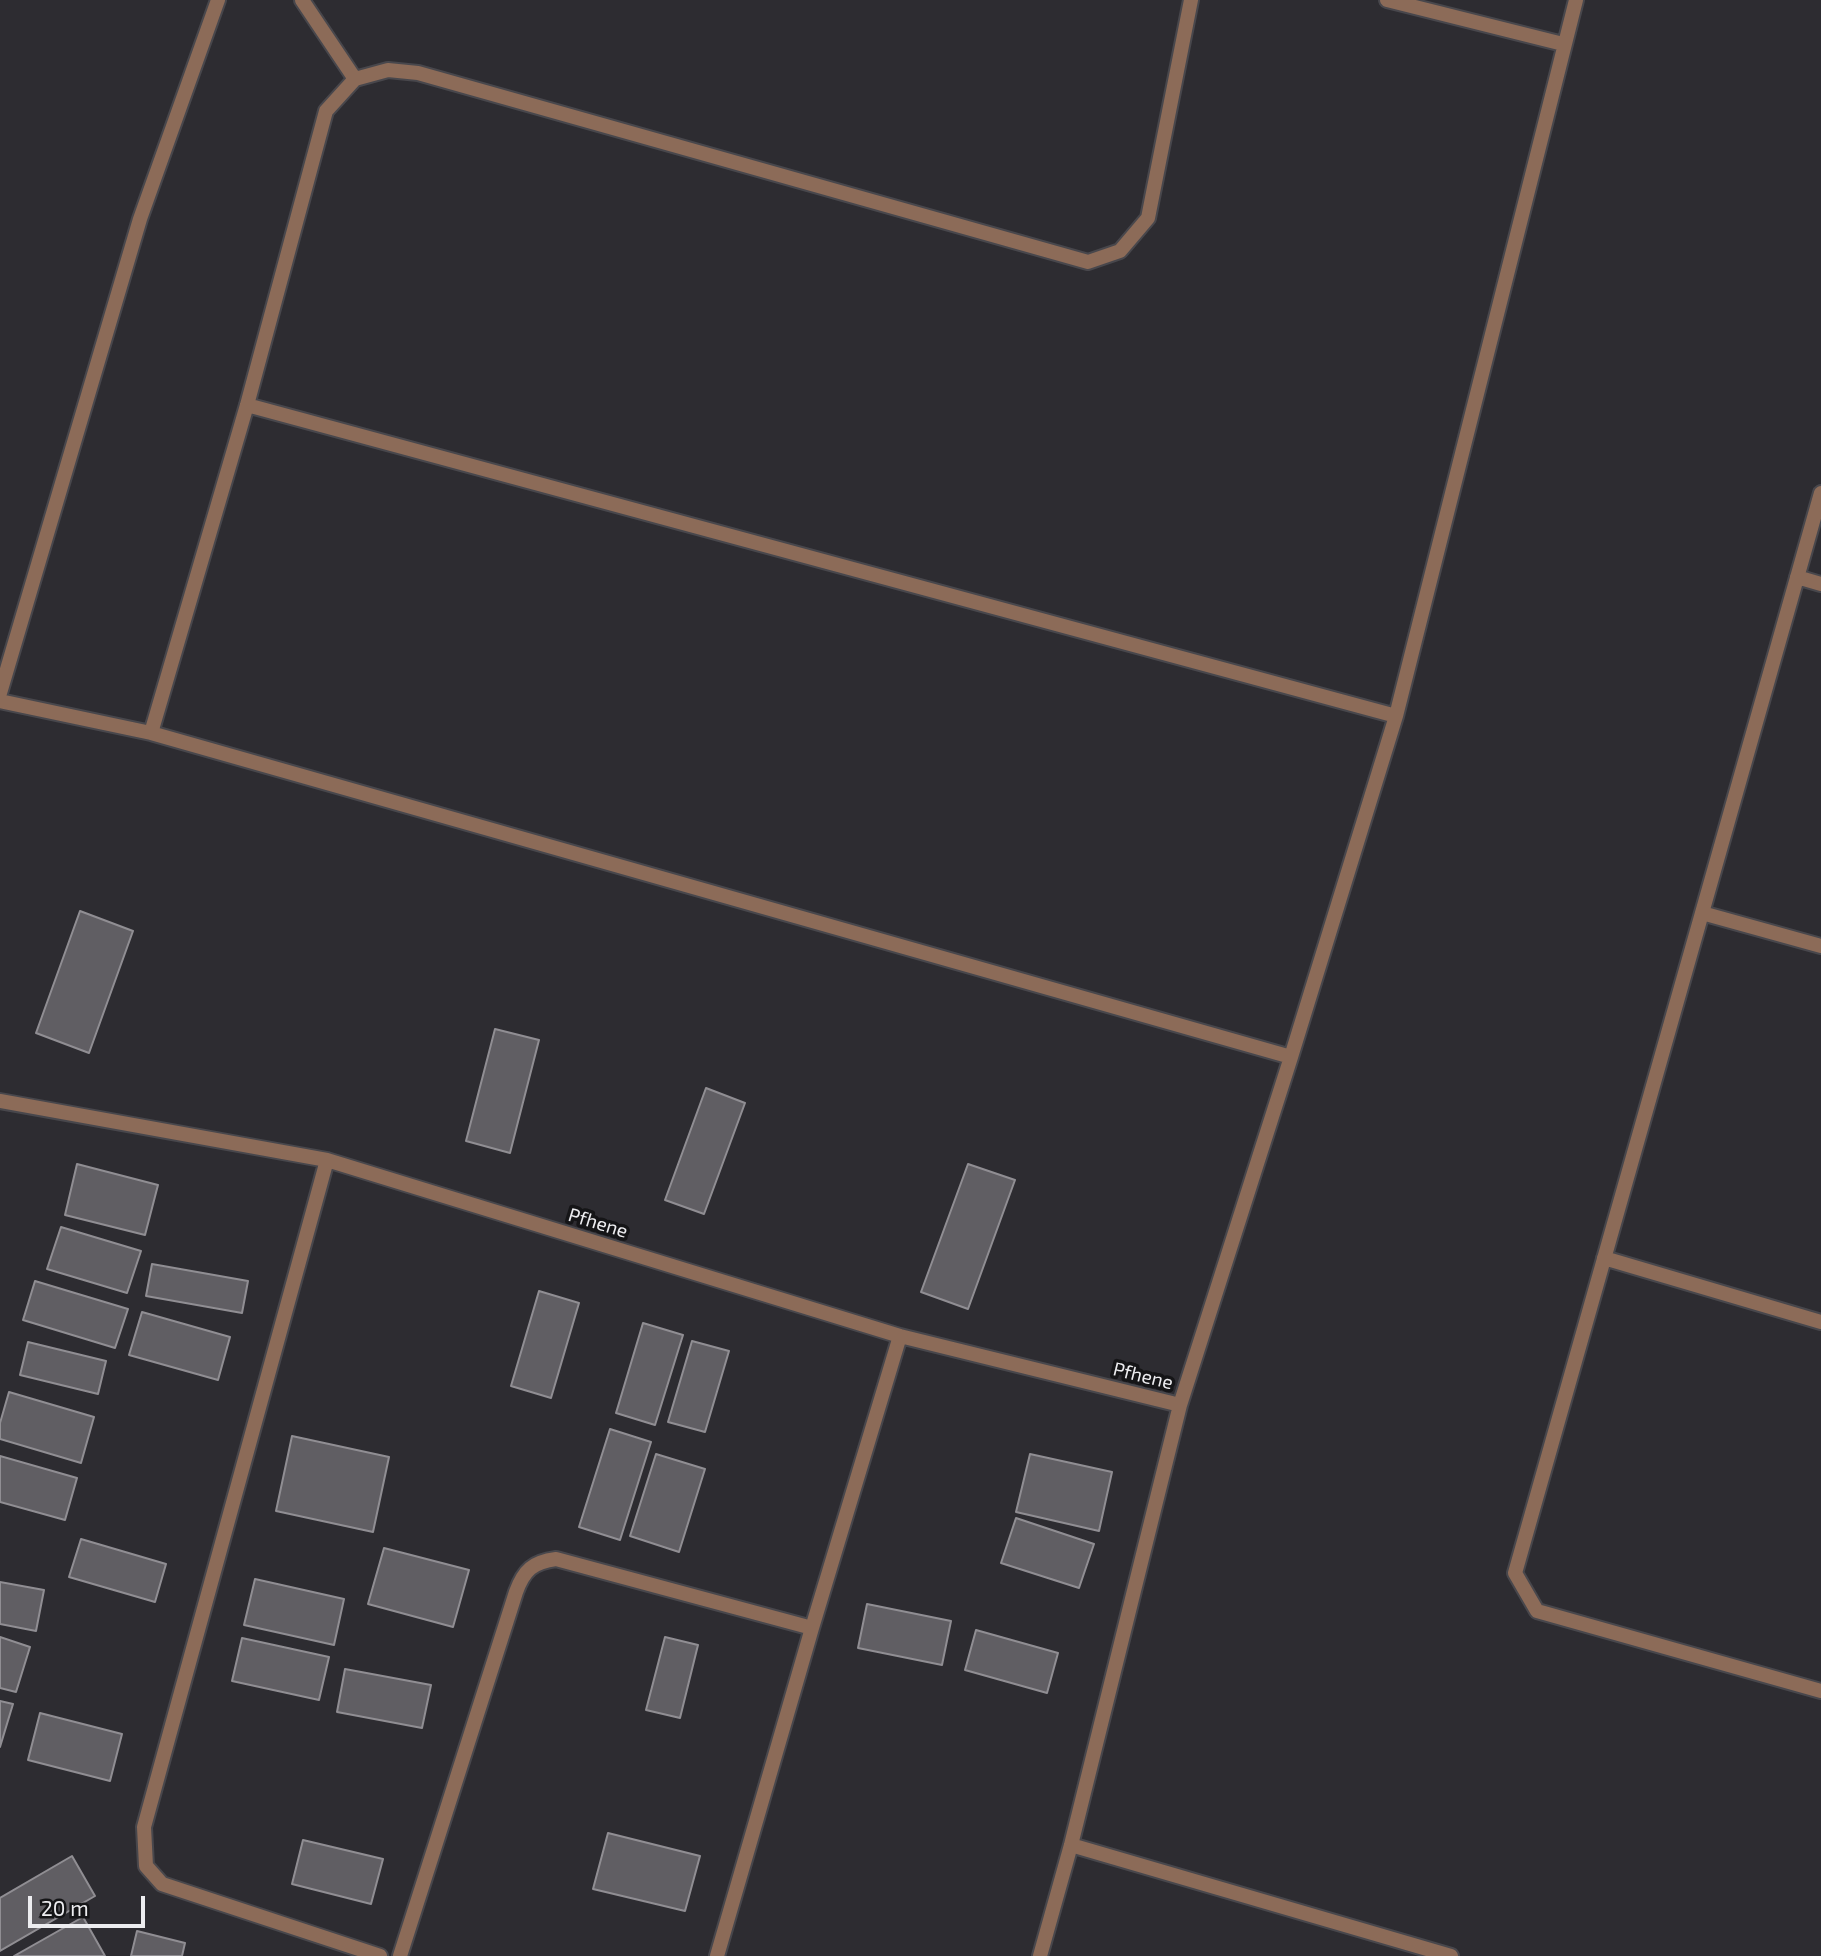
<!DOCTYPE html>
<html>
<head>
<meta charset="utf-8">
<style>
  body { margin:0 }
  #map { position:relative; width:1821px; height:1956px; overflow:hidden; background:#2d2c31; font-family:"Exo 2",sans-serif }
  canvas { display:block }
  .scale { position:absolute; left:28px; top:1896px; width:117px; height:32px; box-sizing:border-box; border:4px solid #ededf0; border-top:0; padding-left:9px; font-size:21px; line-height:24px; white-space:nowrap; color:#ededf0; -webkit-text-stroke:5px #151517; paint-order:stroke }
</style>
</head>
<body>
<div id="map">
<canvas width="1821" height="1956"></canvas>
<div class="scale">20 m</div>
</div>
<script>
const ctx = document.querySelector('canvas').getContext('2d');
ctx.lineJoin = 'round';
function paint(path, color) {
  ctx.fillStyle = color;
  ctx.fill(path, 'evenodd');
}
function trace(path, color, width, dash) {
  ctx.strokeStyle = color;
  ctx.lineWidth = width;
  ctx.lineCap = dash ? 'butt' : 'round';
  ctx.setLineDash(dash || []);
  ctx.stroke(path);
}
function drawText(font, color, halo, rows, align = 'center') {
  ctx.font = font + ' "Exo 2",sans-serif';
  ctx.lineWidth = 7;
  ctx.setLineDash([]);
  ctx.textBaseline = 'middle';
  ctx.strokeStyle = halo;
  ctx.fillStyle = color;
  for (const [text, x, y, turn = 0] of rows) {
    ctx.save();
    ctx.translate(x, y);
    ctx.rotate((+turn || 0) * Math.PI / 180);
    ctx.textAlign = isNaN(turn) ? turn : align;
    if (halo) ctx.strokeText(text, 0, 0);
    ctx.fillText(text, 0, 0);
    ctx.restore();
  }
}
const building = new Path2D(`
  M80 911 133 931 89 1053 36 1033Z
  M495 1029 539 1040 510 1153 466 1141Z
  M706 1088 745 1103 704 1214 665 1200Z
  M77 1164 158 1185 145 1235 65 1215Z
  M968 1164 1015 1180 968 1309 921 1292Z
  M61 1227 141 1251 127 1293 47 1269Z
  M152 1264 248 1281 242 1313 146 1296Z
  M35 1281 128 1309 115 1348 23 1320Z
  M539 1291 579 1303 551 1398 511 1386Z
  M142 1312 230 1337 218 1380 129 1355Z
  M643 1323 683 1335 655 1425 616 1413Z
  M692 1341 729 1351 705 1432 668 1422Z
  M28 1342 106 1361 98 1394 20 1375Z
  M9 1392 94 1417 81 1463 0 1439V1423Z
  M610 1429 651 1442 620 1540 579 1527Z
  M292 1436 389 1457 373 1532 276 1511Z
  M656 1454 705 1469 679 1552 630 1536Z
  M1030 1454 1112 1472 1099 1531 1016 1512Z
  M0 1456 77 1478 65 1520 0 1502Z
  M1016 1518 1094 1544 1079 1588 1001 1563Z
  M81 1539 166 1564 155 1602 69 1577Z
  M384 1548 469 1570 453 1627 368 1604Z
  M255 1579 344 1599 334 1645 244 1625Z
  M0 1582 44 1590 36 1631 0 1624Z
  M867 1604 951 1621 942 1665 858 1648Z
  M976 1630 1058 1653 1047 1693 965 1670Z
  M0 1637 30 1647 16 1692 0 1688Z
  M665 1637 698 1645 680 1718 646 1710Z
  M242 1638 329 1657 319 1700 232 1681Z
  M345 1669 431 1685 422 1728 337 1712Z
  M0 1701 13 1704 0 1747Z
  M40 1713 122 1734 110 1781 28 1760Z
  M608 1833 700 1856 685 1911 593 1889Z
  M303 1840 383 1859 371 1904 292 1884Z
  M72 1856 95 1896 0 1951V1898Z
  M83 1917 105 1956H14Z
  M137 1931 185 1943 182 1956H131Z`);
paint(building, '#605e63');
trace(building, '#908e93', 2);
const minor = new Path2D(`
  M302 0 355 79
  M1387 0 1563 44
  M247 405 1396 716
  M1821 493 1515 1573 1537 1611 1821 1691
  M1797 577 1821 584
  M0 693 140 219 218 0
  M0 701 151 733 1291 1057
  M151 733 247 405 326 111 355 79 388 70 418 73 1088 262 1120 251 1148 218 1191 0
  M1702 913 1821 946
  M0 1101 327 1160 900 1336 1180 1405
  M327 1160 144 1827 146 1866 162 1884 380 1956
  M1604 1258 1821 1322
  M1071 1845 1451 1956
  M400 1956 516 1592C524 1570 533 1562 556 1559L812 1628
  M717 1956 812 1628 900 1336
  M1040 1956 1071 1845 1180 1405 1291 1057 1396 716 1576 0`);
trace(minor, '#48474c', 18);
trace(minor, '#8c6b58', 14);
drawText('19px', '#ededf0', '#151517', [
  ["Pfhene",598,1223,17],
  ["Pfhene",1143,1376,14]
]);
</script>
</body>
</html>
